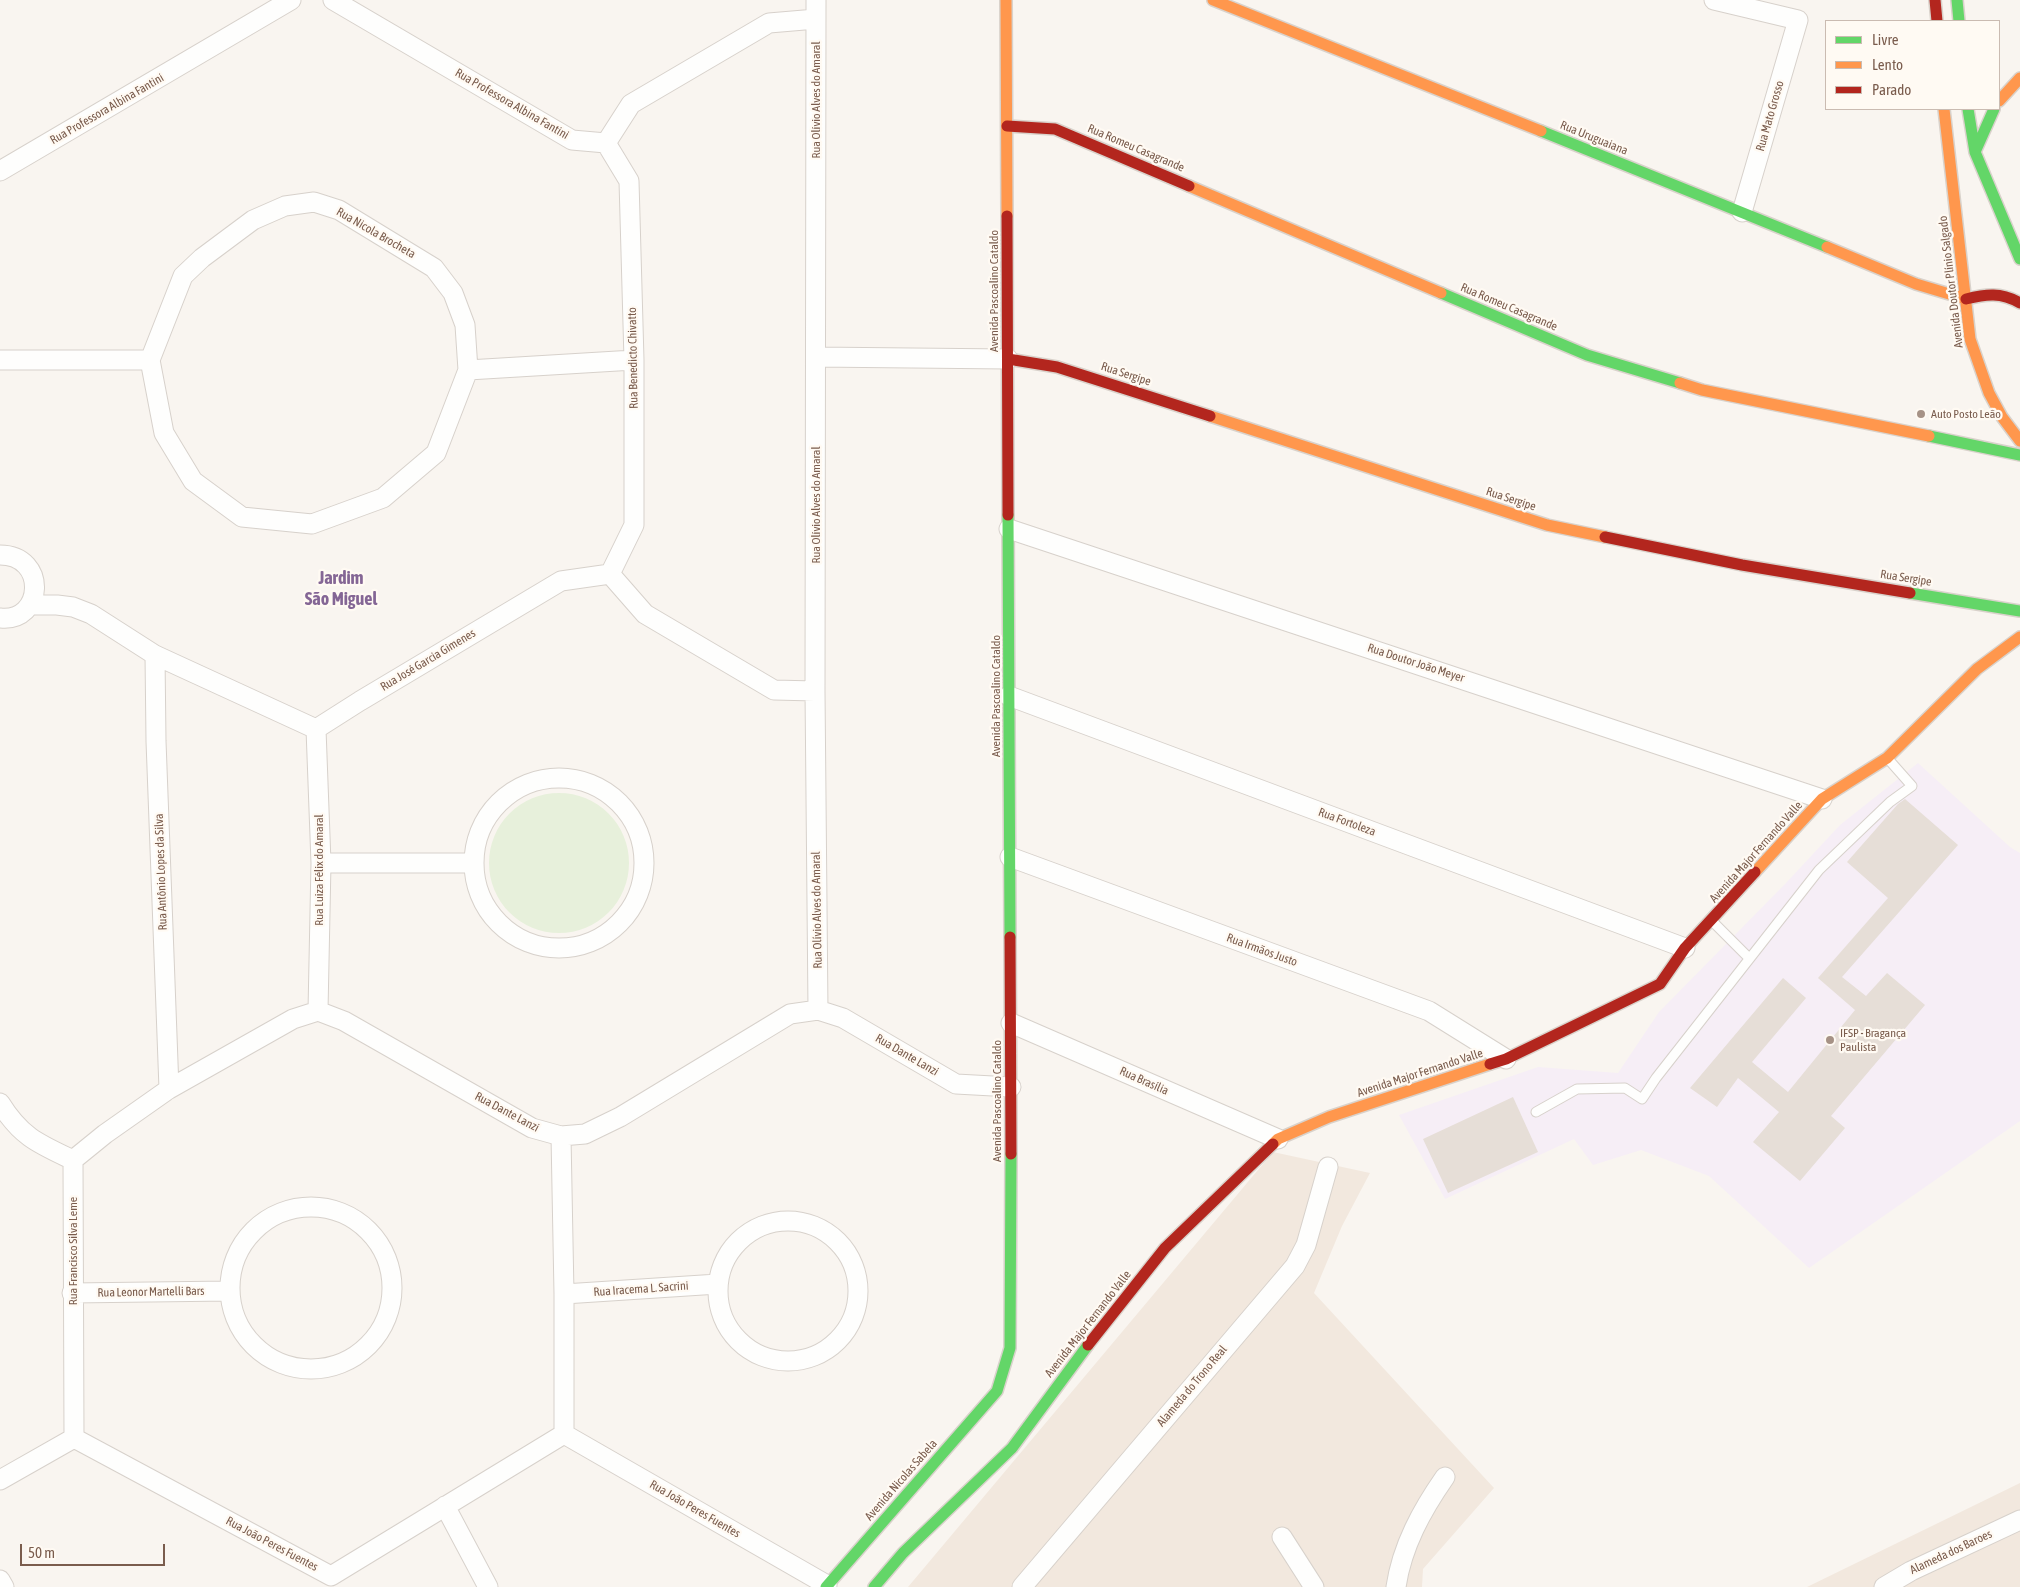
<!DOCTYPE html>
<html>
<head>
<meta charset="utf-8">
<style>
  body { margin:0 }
  #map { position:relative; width:2020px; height:1587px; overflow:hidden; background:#f9f5f0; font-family:"Asap Condensed",sans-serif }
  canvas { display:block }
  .legend { position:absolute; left:1825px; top:20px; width:175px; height:90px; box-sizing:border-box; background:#fffaf3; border:1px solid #cabbb1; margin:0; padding:6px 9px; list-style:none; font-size:15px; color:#7a5c4d }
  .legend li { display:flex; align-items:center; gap:10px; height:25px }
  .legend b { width:25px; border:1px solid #cabbb1 }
  .scale { position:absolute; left:20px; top:1544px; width:145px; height:22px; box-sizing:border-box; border:2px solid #7a5c4d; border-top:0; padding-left:6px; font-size:15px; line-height:18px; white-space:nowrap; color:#7a5c4d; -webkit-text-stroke:4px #fffaf3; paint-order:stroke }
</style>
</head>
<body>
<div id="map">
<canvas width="2020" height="1587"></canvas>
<ul class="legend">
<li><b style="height:6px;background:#63d668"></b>Livre</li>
<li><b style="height:6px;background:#ff974d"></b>Lento</li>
<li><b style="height:6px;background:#b3261e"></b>Parado</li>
</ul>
<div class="scale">50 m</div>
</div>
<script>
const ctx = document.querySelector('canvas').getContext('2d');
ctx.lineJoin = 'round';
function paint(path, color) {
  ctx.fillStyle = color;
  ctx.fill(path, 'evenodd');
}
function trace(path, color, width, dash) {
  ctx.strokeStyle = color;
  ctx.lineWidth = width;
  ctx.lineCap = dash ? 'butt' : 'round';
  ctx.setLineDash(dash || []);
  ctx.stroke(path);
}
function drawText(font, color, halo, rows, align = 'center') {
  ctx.font = font + ' "Asap Condensed",sans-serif';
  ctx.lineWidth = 4.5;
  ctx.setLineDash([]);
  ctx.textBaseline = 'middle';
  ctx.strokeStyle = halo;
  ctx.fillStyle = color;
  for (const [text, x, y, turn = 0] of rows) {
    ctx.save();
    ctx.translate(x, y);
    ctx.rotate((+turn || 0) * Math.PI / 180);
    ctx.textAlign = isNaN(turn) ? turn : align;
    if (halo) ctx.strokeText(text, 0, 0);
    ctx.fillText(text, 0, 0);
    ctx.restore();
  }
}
paint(new Path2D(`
  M1273 1152 1370 1173 1342 1226 1314 1293 1494 1488 1423 1569 1422 1587H908Z
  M2020 1483V1587H1807Z`), '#f2e8de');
paint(new Path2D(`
  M1918 763 2010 847 2020 853V1121L1809 1268 1709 1176 1641 1150 1593 1165 1574 1139 1445 1199 1399 1115 1538 1067 1618 1073 1659 1012 1786 883 1840 825Z`), '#f6eef6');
paint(new Path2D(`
  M489 863a70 70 0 1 1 140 0a70 70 0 1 1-140 0Z`), '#e7f0db');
paint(new Path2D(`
  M1905 799 1958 845 1842 977 1866 996 1887 973 1925 1005 1831 1116 1845 1128 1800 1181 1753 1142 1779 1112 1738 1078 1717 1107 1690 1088 1783 978 1806 998 1752 1062 1788 1092 1855 1010 1818 978 1888 898 1847 862 1898 804Z
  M1513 1097 1538 1152 1448 1193 1423 1139Z`), '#e6ded7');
const lane = new Path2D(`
  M1712 921 1749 958
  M1536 1112 1577 1089 1625 1088 1642 1099 1656 1078 1819 870 1890 802 1912 786 1889 760`);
const street = new Path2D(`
  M333 0 572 140 606 143
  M816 0 815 691 818 1010
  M1714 0 1798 20 1742 212
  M606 143 629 181 634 360V525L610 574
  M606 143 631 104 769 23 816 19
  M0 171 291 0
  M314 202 339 210 434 268 453 293 465 325 468 370 436 453 383 498 312 524 242 517 193 481 164 433 150 360 183 276 202 258 253 220 285 206Z
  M816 357 1008 359
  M0 360H150
  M468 370 634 360
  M1009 529 1822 799
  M0 555C48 555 44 623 0 618
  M610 574 645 614 774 690 815 691
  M30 605H57L73 607 91 614 155 655 316 729
  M155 655 156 741 169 1089
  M1009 696 1685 948
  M316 729 360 701 561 581 610 574
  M316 729 321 863 318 1011
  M474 863a85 85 0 1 1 170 0a85 85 0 1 1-170 0Z
  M1010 857 1429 1011 1506 1059
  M321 863H473
  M1011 1023 1278 1139
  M0 1103C21 1137 39 1144 73 1160L74 1438
  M561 1136 564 1294V1434
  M73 1160 105 1134 169 1089 293 1019 318 1011 344 1021 532 1128 561 1136 585 1134 620 1117 790 1014 818 1010 843 1018 956 1084 1011 1087
  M230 1288a81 81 0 1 1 162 0a81 81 0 1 1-162 0Z
  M718 1291a70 70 0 1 1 140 0a70 70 0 1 1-140 0Z
  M72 1293 229 1291
  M564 1294 718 1284
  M0 1480 74 1438 331 1576 564 1434 827 1585
  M445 1506 488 1587
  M1282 1537 1314 1587
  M0 1580 4 1587
  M1022 1587 1295 1266 1306 1245 1328 1167
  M1396 1587C1402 1546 1422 1510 1445 1477
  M1884 1587 1911 1571 2020 1520`);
const fast = new Path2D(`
  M1957 0 1959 21
  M1968 109 1975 152 2020 259
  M1541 131 1827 247
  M1975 152 1994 109
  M1441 293 1587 355 1680 383
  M1929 436 2020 455
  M1008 515 1010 937
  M1910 593 2020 611
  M826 1587 997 1391 1010 1348 1011 1154
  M874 1587 903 1553 1012 1448 1088 1345`);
const slow = new Path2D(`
  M1006 0 1007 216
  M1213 0 1541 131
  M1999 101 2020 78
  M1944 109 1970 339 1989 393 2002 417 2020 441
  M1189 186 1441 293
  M1827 247 1916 284 1966 299
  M1680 383 1702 390 1929 436
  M1210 416 1547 525 1605 537
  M1755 872 1822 799 1887 758 1977 669 2020 637
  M1273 1144 1278 1139 1329 1117 1490 1064`);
const jam = new Path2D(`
  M1935 0 1937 21
  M1007 126 1055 129 1189 186
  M1007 216 1008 515
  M1966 299C1986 294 2001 292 2020 303
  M1008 359 1057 367 1210 416
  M1605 537 1742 565 1910 593
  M1010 937 1011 1154
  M1490 1064 1506 1059 1660 984 1685 948 1755 872
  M1088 1345 1165 1248 1273 1144`);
trace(lane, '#d7d1cb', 11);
trace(street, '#d7d1cb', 21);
trace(fast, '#d9d2cb', 14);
trace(slow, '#d9d2cb', 14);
trace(jam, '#d9d2cb', 14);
trace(lane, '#fefefd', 9);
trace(street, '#fefefd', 19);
trace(fast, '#63d668', 11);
trace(slow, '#ff974d', 11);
trace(jam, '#b3261e', 11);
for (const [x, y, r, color] of [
  [1921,414,5,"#a69286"],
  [1830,1040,5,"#a69286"]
]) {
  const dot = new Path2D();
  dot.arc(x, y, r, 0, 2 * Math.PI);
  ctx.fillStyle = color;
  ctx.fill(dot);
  trace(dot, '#fffaf3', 2);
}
drawText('12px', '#7a5c4d', '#fffaf3', [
  ["Rua Olívio Alves do Amaral",816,100,-90],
  ["Rua Professora Albina Fantini",512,104,30],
  ["Rua Professora Albina Fantini",107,109,-30],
  ["Rua Mato Grosso",1770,116,-74],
  ["Rua Uruguaiana",1594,138,22],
  ["Rua Romeu Casagrande",1136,148,23],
  ["Rua Nicola Brocheta",376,233,30],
  ["Avenida Doutor Plínio Salgado",1951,282,-97],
  ["Avenida Pascoalino Cataldo",994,291,-90],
  ["Rua Romeu Casagrande",1509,307,23],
  ["Rua Benedicto Chivatto",633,358,-91],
  ["Rua Sergipe",1126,374,18],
  ["Rua Sergipe",1511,499,18],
  ["Rua Olívio Alves do Amaral",816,505,-90],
  ["Rua Sergipe",1906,578,9],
  ["Rua José Garcia Gimenes",428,660,-31],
  ["Rua Doutor João Meyer",1416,663,18],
  ["Avenida Pascoalino Cataldo",996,696,-90],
  ["Rua Fortoleza",1347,822,20],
  ["Avenida Major Fernando Valle",1756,852,-48],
  ["Rua Luiza Félix do Amaral",319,870,-90],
  ["Rua Antônio Lopes da Silva",161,872,-92],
  ["Rua Olívio Alves do Amaral",817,910,-91],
  ["Rua Irmãos Justo",1262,950,20],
  ["Rua Dante Lanzi",907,1055,30],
  ["Avenida Major Fernando Valle",1420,1073,-18],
  ["Rua Brasília",1144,1081,24],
  ["Avenida Pascoalino Cataldo",997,1101,-90],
  ["Rua Dante Lanzi",507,1112,28],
  ["Rua Francisco Silva Leme",73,1251,-90],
  ["Rua Iracema L. Sacrini",641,1289,-4],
  ["Rua Leonor Martelli Bars",151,1292,-1],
  ["Avenida Major Fernando Valle",1088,1324,-52],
  ["Alameda do Trono Real",1192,1386,-50],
  ["Avenida Nicolas Sabela",901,1480,-49],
  ["Rua João Peres Fuentes",695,1509,30],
  ["Rua João Peres Fuentes",272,1544,28],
  ["Alameda dos Baroes",1951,1552,-25]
]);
drawText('12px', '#7a5c4d', '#fffaf3', [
  ["Auto Posto Leão",1931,414],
  ["IFSP - Bragança",1840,1033],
  ["Paulista",1840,1047]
], 'left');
drawText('bold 18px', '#846695', '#fffaf3', [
  ["Jardim",341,578],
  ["São Miguel",341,599]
]);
</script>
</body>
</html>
